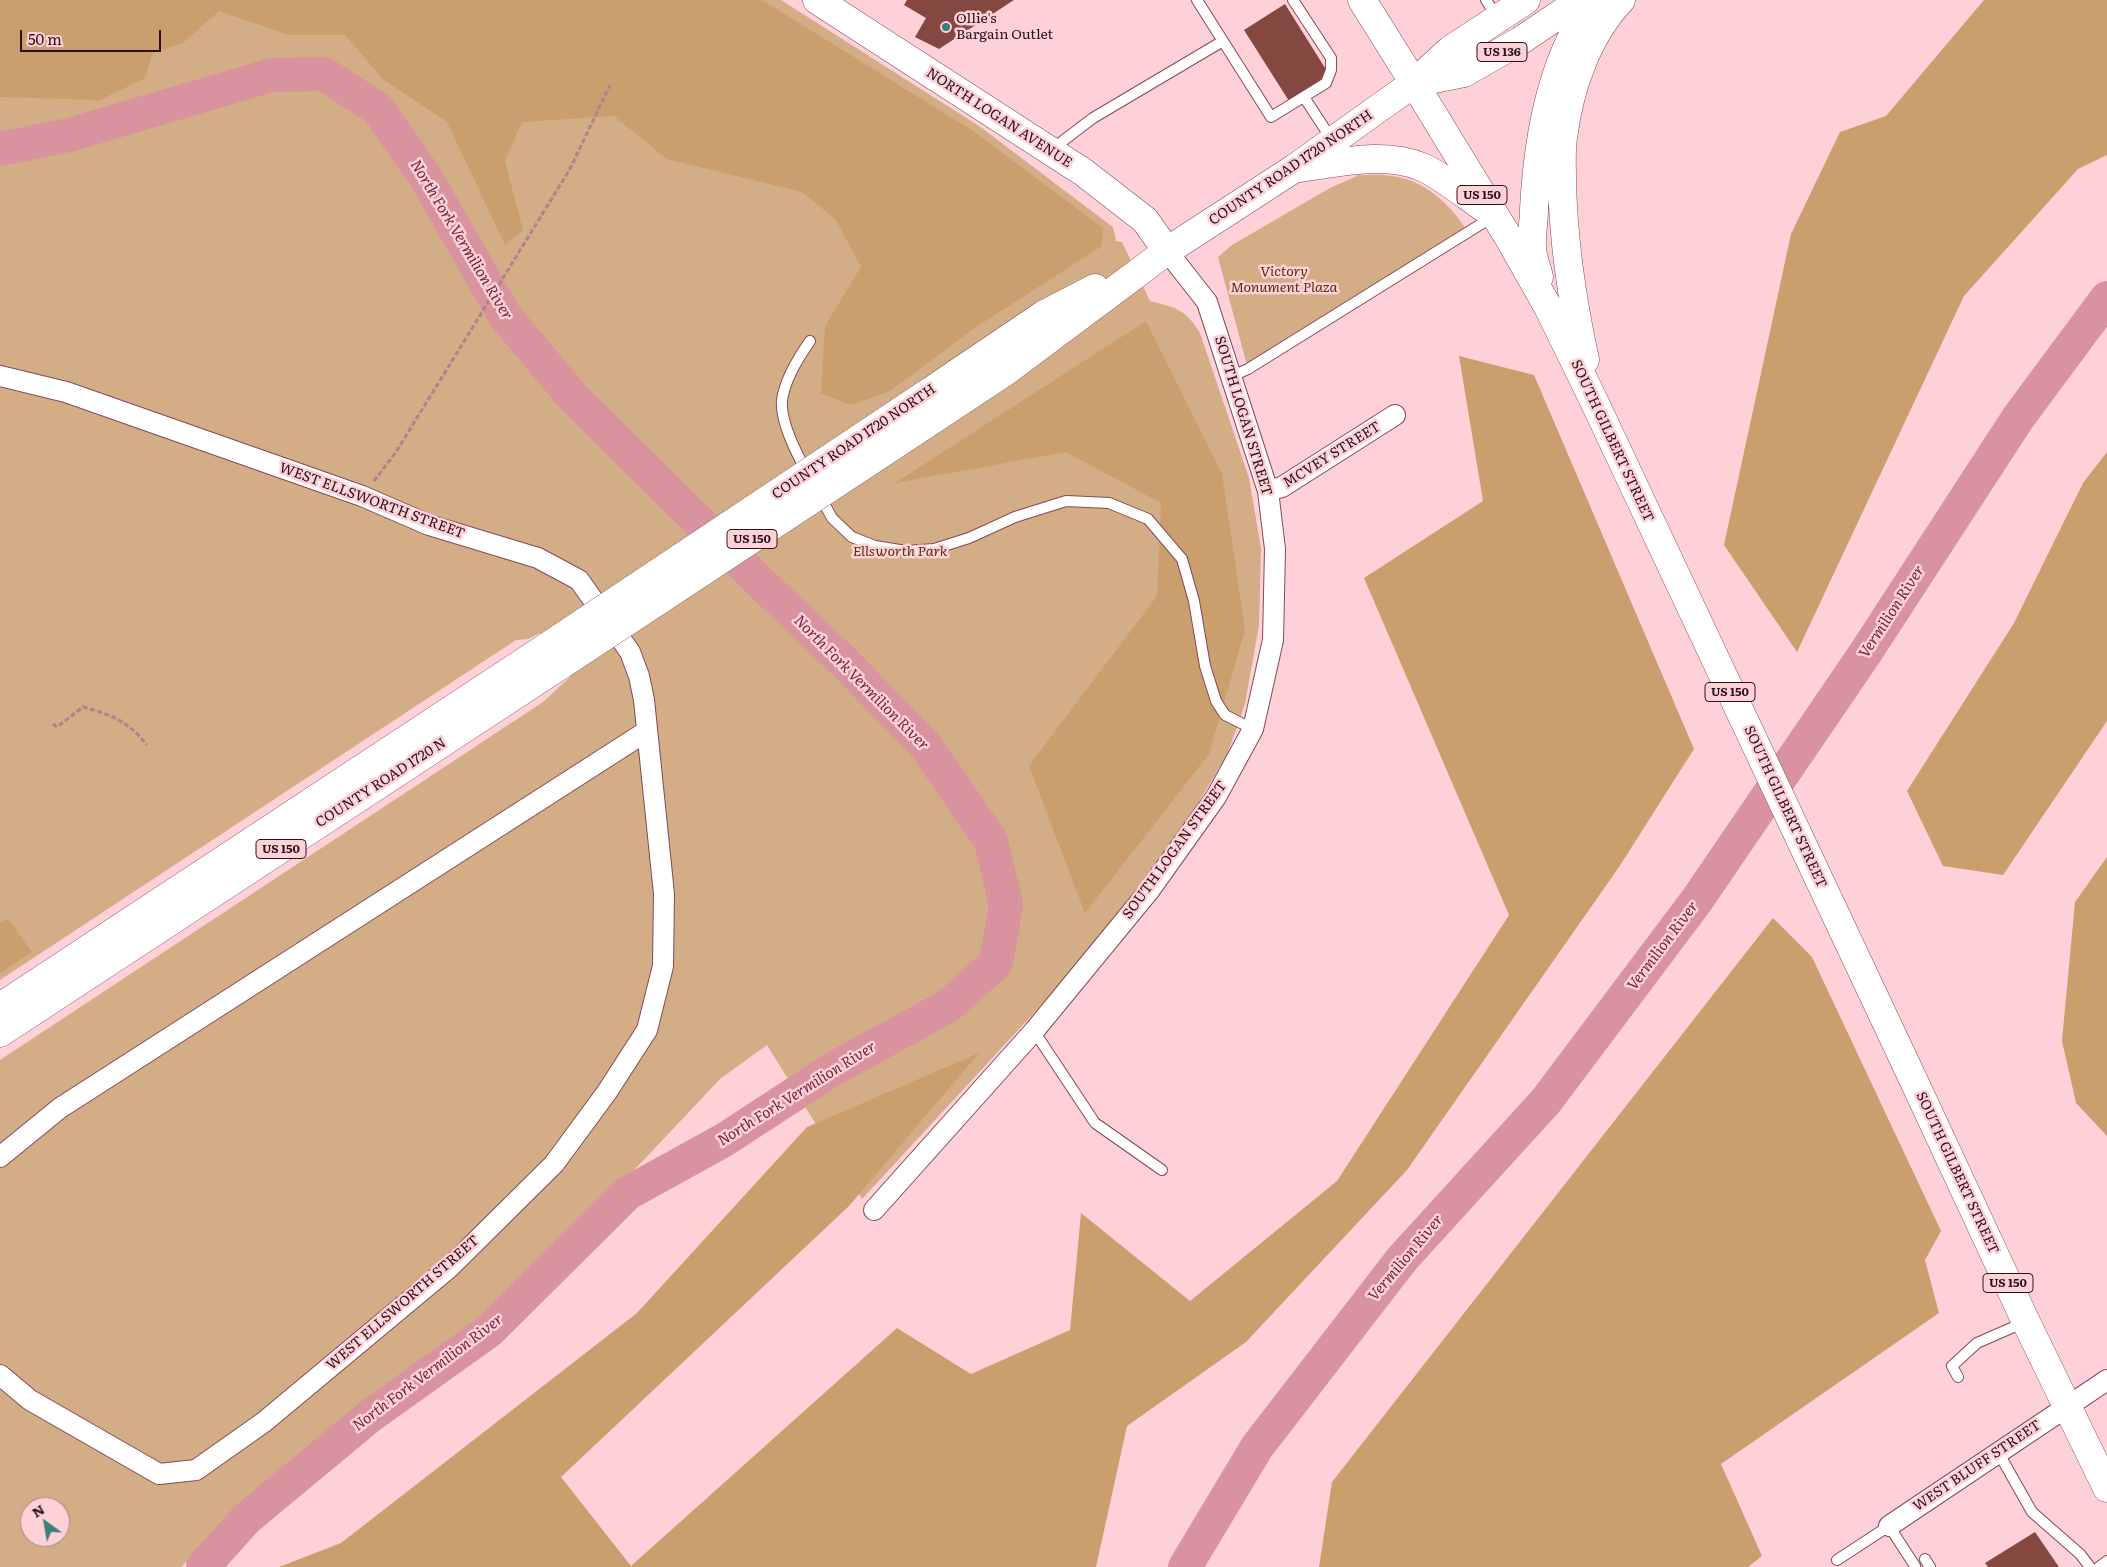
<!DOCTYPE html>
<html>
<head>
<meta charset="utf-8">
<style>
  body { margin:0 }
  #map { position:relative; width:2107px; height:1567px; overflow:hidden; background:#fed0d7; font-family:Literata,serif }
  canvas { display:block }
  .north { position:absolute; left:20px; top:1497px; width:50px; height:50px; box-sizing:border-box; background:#fed0d7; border:1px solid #aa848b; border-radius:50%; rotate:328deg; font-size:14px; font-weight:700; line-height:20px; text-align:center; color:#2d1218 }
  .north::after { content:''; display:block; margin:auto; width:18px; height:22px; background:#39807a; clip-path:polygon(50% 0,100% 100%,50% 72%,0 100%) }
  .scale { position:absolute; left:20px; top:30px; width:141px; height:22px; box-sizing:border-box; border:2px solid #2d1218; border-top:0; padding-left:6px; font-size:15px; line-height:18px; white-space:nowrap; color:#2d1218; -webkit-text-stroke:4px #fed0d7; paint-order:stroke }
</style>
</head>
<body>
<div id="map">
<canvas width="2107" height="1567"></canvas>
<div class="north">N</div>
<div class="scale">50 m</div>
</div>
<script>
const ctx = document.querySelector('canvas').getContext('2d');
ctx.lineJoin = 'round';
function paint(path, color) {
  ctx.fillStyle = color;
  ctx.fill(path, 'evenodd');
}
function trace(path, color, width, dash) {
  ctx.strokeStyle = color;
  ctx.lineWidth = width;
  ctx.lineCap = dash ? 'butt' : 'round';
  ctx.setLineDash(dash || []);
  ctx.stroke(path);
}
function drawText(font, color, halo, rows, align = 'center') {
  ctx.font = font + ' Literata,serif';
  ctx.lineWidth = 5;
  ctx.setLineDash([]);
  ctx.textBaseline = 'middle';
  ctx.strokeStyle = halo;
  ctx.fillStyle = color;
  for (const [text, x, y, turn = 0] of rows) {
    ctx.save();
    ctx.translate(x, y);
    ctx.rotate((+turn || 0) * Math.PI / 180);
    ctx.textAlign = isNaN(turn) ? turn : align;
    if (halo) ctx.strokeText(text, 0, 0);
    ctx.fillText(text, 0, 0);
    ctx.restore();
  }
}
paint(new Path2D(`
  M0 0H781L979 126 1113 227 1116 241 1122 242 1150 301C1177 308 1185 309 1200 333L1249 478 1261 548 1259 625 1245 704 1227 755 1167 854 1068 976 862 1199 767 1045 720 1079 622 1183 489 1312 298 1457 181 1567H0V1060L543 702 570 677 540 633 528 639 516 640 0 980ZM30 1507H60V1537H30Z
  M1359 175C1370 175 1380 174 1391 176 1424 179 1451 205 1468 232L1248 369 1218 257 1232 245 1330 188Z`), '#d3ad85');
paint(new Path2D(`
  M0 0H762L973 131 1103 228 1102 246 973 329 890 391 851 405 821 393 825 326 861 267 836 220 802 192 667 159 614 116 522 122 505 161 523 230 505 245 447 122 384 80 345 35H289L219 11 183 43 153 52 145 78 100 100 0 97Z
  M1984 0H2107V155L2078 169 1964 296 1797 652 1724 545 1791 234 1840 132 1886 116Z
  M1146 321 1222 474 1245 630 1209 754 1085 913 1029 766 1157 596 1161 503 1066 452 895 483Z
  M1459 356 1534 375 1694 749 1619 867 1407 1170 1246 1342 1127 1426 1096 1567H279L341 1543 637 1313 807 1127 979 1053 849 1206 561 1477 631 1566 897 1328 971 1374 1070 1330 1081 1213 1190 1301 1337 1181 1509 915 1364 578 1483 501Z
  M2107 452V721L2003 875 1943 866 1907 791 2014 623 2083 483Z
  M2107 857V1136L2076 1103 2062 1041 2075 902Z
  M1773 918 1812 957 1941 1231 1925 1260 1939 1313 1721 1464 1762 1556 1748 1567H1319L1332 1482Z
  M8 919 32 952 0 973V923Z`), '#cb9e6d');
trace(new Path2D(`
  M0 149 69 135 272 75 324 74 378 109 426 178 505 316 572 396 764 586 844 662 925 745 991 841 1006 905 996 963 948 1006 833 1069 724 1140 628 1193 489 1331 370 1416 246 1519 203 1567
  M1185 1567 1257 1447 1402 1259 1546 1101 1697 900 1866 652 2018 418 2107 298`), '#d8939f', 34);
paint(new Path2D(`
  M907 0H1014L939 49 915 37 926 18 904 5Z
  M1285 4 1330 76 1289 101 1244 30Z
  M2035 1532 2059 1567H1988L1985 1563Z`), '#854841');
const lane = new Path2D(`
  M1197 0 1271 117 1326 83 1331 70V58L1293 0
  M1486 0 1498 18
  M1304 97 1332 140
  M1051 150 1093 118 1223 41
  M1232 376 1248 369 1494 216
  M807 473C797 454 780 422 782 400 785 379 798 358 810 341
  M820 496 832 518 852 537 875 546 906 551 934 549 969 538 1015 517 1066 501 1109 503 1148 519 1182 559 1194 601 1205 666 1216 701 1225 715 1253 729
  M1034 1031 1095 1123 1162 1170
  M1958 1377 1952 1366 1977 1343 2025 1322
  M1998 1452 2032 1512 2080 1554 2090 1567
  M1925 1559 1930 1567
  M1837 1560 1889 1526 1915 1566
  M2099 1567 2107 1561`);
const street = new Path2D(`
  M0 376 66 392 362 496 429 525 538 558 579 580 630 652 639 676 644 700 664 894 663 966 647 1030 607 1092 554 1164 450 1267 264 1422 196 1470 159 1474 30 1400 0 1375
  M1268 491 1282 487 1395 415
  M0 1157 60 1108 647 731
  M874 1210 1034 1031 1149 891 1216 797 1253 729 1273 640 1275 549 1268 491 1207 302 1167 251
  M1889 1526 2107 1380`);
const secondary = new Path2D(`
  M817 0 1083 172 1145 220 1167 251
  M1362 0 1414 83`);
const primary = new Path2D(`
  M1414 83 1510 240 1548 307 1593 399 1912 1077 2026 1322 2107 1488
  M1414 83 1464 73 1520 41 1581 0
  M1299 168C1339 163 1384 151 1422 167 1441 175 1469 198 1487 210
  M1539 277C1537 268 1532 257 1532 247 1531 235 1534 222 1534 209 1538 136 1551 60 1594 0
  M1585 360C1572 300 1563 241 1562 179 1562 166 1561 151 1563 138 1569 89 1587 36 1621 0
  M929 392 1043 315 1095 288
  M943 413 1005 372 1167 251 1295 168 1414 83 1450 50 1526 0
  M0 1007 548 646
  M0 1033 561 665`);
trace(lane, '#894956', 12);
trace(street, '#894956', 22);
trace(secondary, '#894956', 29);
trace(primary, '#894956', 29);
trace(new Path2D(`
  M374 481 396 452 570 169 610 85
  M53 724 57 727 83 707C112 715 128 721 147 745`), '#ac858c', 3, [5, 2.5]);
trace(lane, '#fff', 10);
trace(street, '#fff', 20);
trace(secondary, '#fff', 28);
trace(primary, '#fff', 28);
const primaryBridge = new Path2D(`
  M548 646 929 392
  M561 665 943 413`);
trace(primaryBridge, '#894956', 29, []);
trace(primaryBridge, '#fff', 28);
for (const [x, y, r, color] of [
  [946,27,5,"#39807a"]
]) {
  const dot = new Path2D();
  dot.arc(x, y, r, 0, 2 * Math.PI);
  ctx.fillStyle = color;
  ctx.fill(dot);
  trace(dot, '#fed0d7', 2);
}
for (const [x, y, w] of [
  [1502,52,50],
  [1482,195,50],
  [752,539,50],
  [1730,692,50],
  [281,849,50],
  [2008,1283,50]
]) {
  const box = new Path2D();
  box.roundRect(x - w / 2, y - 9.5, w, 19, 4);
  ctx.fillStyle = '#fed0d7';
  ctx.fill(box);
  trace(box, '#2d1218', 1);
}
drawText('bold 12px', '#2d1218', null, [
  ["US 136",1502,52],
  ["US 150",1482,195],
  ["US 150",752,539],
  ["US 150",1730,692],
  ["US 150",281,849],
  ["US 150",2008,1283]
]);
drawText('14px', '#2d1218', '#fed0d7', [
  ["Ollie's",956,19],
  ["Bargain Outlet",956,35]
], 'left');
drawText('14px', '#2d1218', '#fed0d7', [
  ["NORTH LOGAN AVENUE",999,118,33],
  ["COUNTY ROAD 1720 NORTH",1291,168,-34],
  ["SOUTH LOGAN STREET",1243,416,73],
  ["SOUTH GILBERT STREET",1612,441,65],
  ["COUNTY ROAD 1720 NORTH",854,442,-34],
  ["MCVEY STREET",1332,455,-32],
  ["WEST ELLSWORTH STREET",372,501,20],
  ["COUNTY ROAD 1720 N",381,783,-33],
  ["SOUTH GILBERT STREET",1785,807,65],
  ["SOUTH LOGAN STREET",1175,850,-54],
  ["SOUTH GILBERT STREET",1957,1173,65],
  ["WEST ELLSWORTH STREET",403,1303,-41],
  ["WEST BLUFF STREET",1977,1466,-34]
]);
drawText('italic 14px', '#53340d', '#fed0d7', [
  ["Victory",1284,272],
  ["Monument Plaza",1284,288],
  ["Ellsworth Park",900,552]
]);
drawText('italic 15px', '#742338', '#fed0d7', [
  ["North Fork Vermilion River",461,240,59],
  ["Vermilion River",1892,612,-57],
  ["North Fork Vermilion River",861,683,45],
  ["Vermilion River",1663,946,-53],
  ["North Fork Vermilion River",797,1094,-32],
  ["Vermilion River",1406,1258,-50],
  ["North Fork Vermilion River",428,1373,-37]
]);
</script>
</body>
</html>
